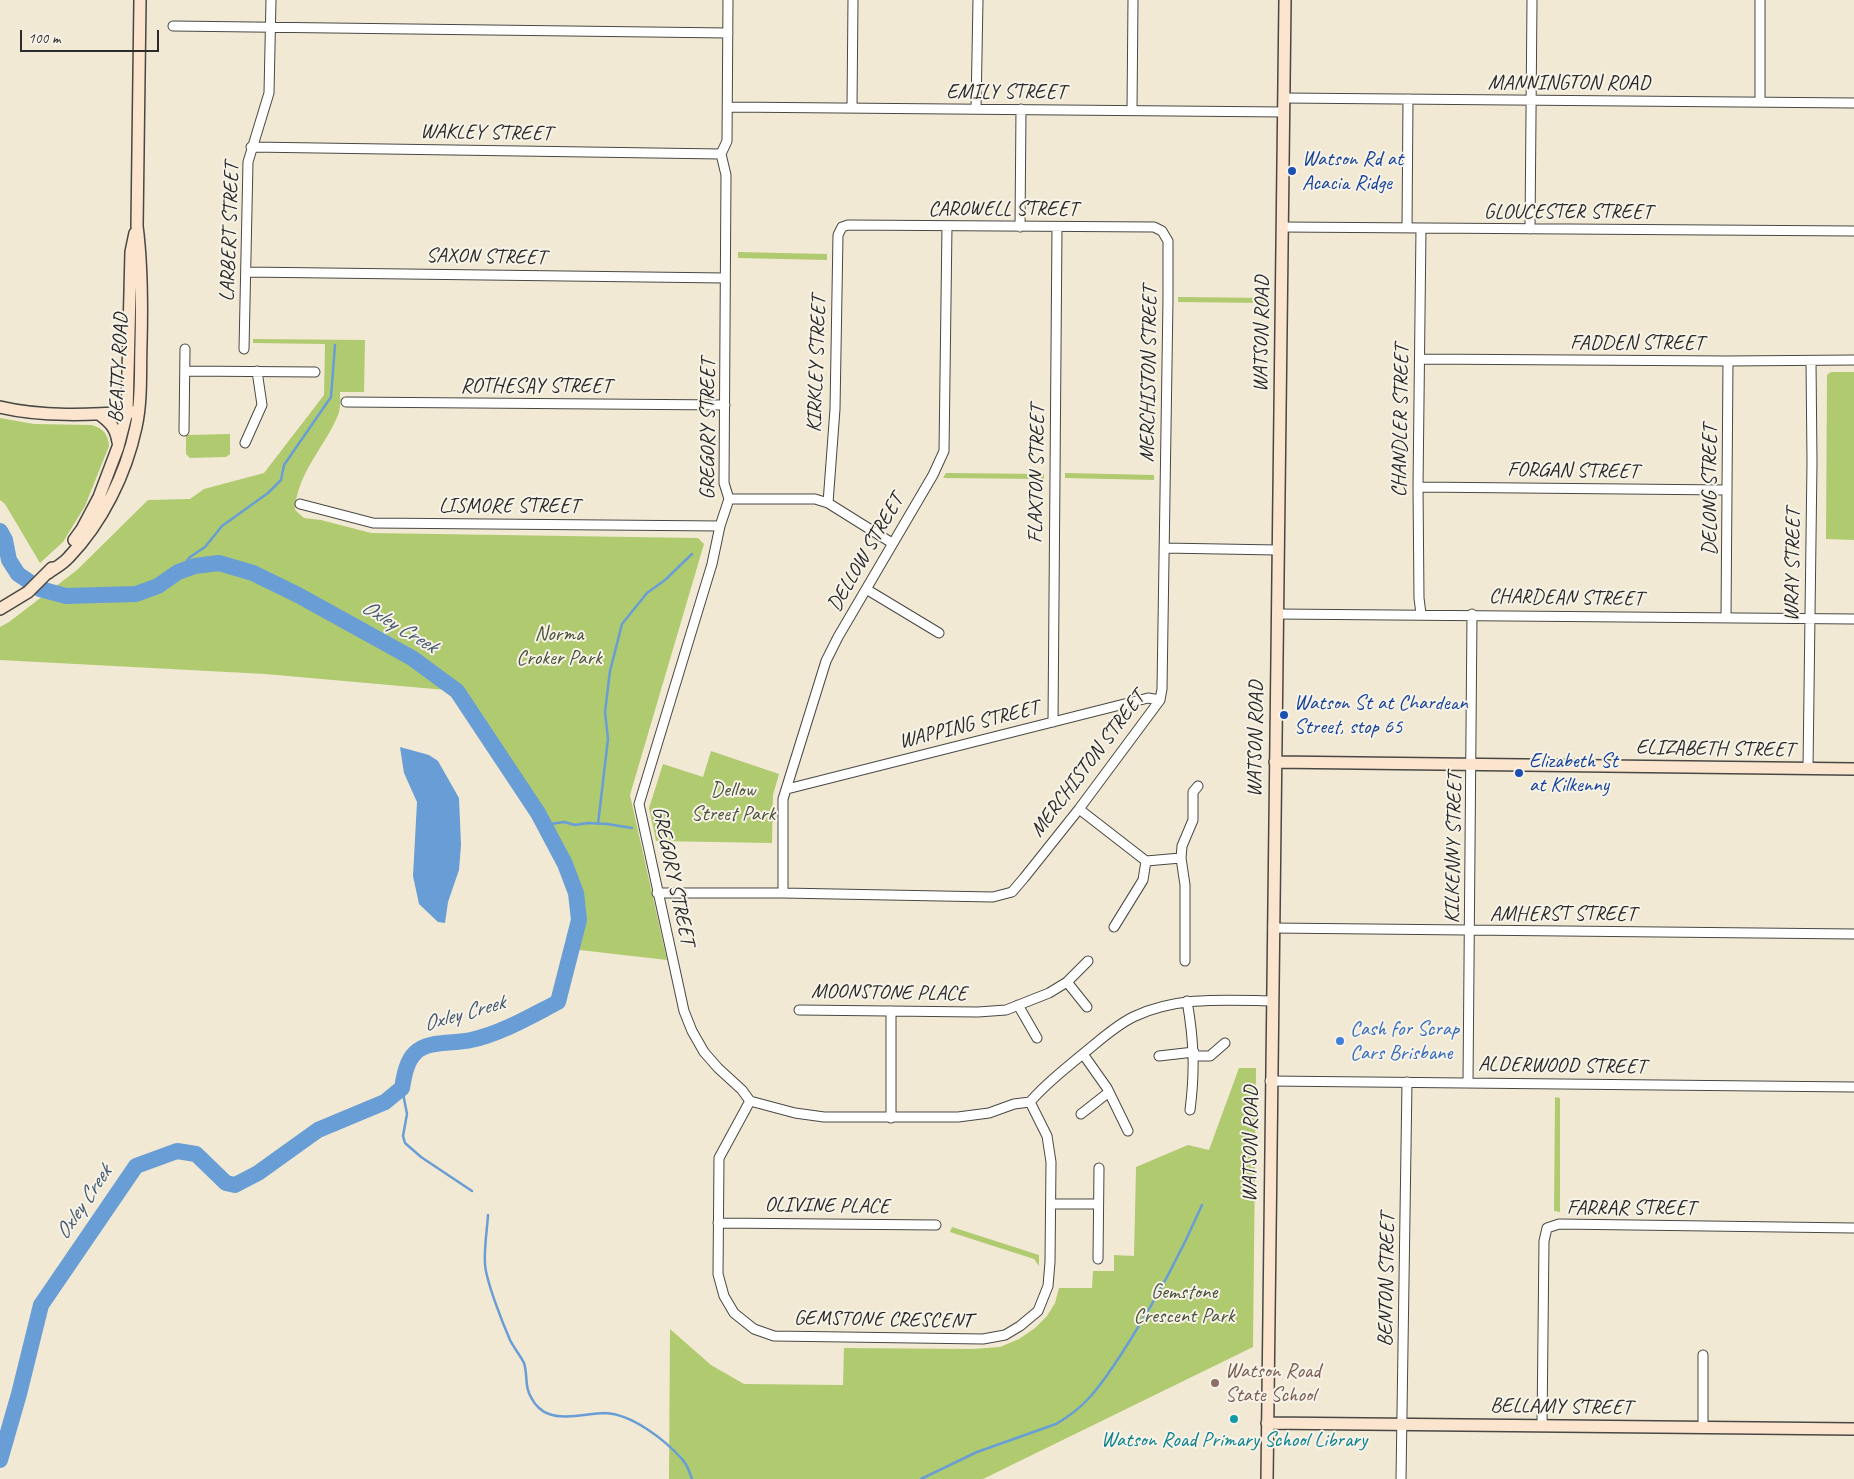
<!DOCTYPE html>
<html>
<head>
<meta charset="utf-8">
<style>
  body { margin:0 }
  #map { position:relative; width:1854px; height:1479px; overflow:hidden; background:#f2e9d4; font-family:Caveat,sans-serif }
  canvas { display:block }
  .scale { position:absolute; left:20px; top:30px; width:139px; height:22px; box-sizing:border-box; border:2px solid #2b2b2b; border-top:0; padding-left:6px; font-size:15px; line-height:18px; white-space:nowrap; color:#2b2b2b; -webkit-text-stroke:4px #f7f3e8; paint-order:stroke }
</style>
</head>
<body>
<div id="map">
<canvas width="1854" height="1479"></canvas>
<div class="scale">100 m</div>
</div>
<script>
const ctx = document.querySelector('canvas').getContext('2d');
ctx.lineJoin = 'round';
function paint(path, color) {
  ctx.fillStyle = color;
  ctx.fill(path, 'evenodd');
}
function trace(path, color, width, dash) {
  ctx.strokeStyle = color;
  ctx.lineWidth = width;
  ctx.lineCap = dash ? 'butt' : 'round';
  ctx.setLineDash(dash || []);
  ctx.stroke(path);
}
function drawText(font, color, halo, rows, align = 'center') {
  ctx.font = font + ' Caveat,sans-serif';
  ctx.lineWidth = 4;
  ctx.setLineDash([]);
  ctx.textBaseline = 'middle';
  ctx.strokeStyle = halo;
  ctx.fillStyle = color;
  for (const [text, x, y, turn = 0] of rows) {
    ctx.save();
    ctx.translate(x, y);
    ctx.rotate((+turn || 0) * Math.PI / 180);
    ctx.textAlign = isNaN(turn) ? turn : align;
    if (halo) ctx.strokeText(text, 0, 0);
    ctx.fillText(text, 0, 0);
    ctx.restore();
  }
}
paint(new Path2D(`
  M738 252 827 254V260L738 258Z
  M1178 297 1267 298V303L1178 302Z
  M253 339 365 340 364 392H340C340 399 341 409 338 415 325 447 297 473 295 510L304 518 321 520 371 533 698 538 704 544 630 795 667 960 571 949 579 920 576 893 565 864 538 813 457 691 265 674 0 660V627L9 622 77 570 148 500 190 499 204 489 264 473 324 395 325 344 253 343Z
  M1831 372H1854V540L1826 539 1827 375Z
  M0 418 34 424 92 425C104 429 108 434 109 446L85 506 63 542 40 563 5 504 0 500Z
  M230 434V454L226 457 190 458 186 454V435Z
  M946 473 1044 474V479L943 478Z
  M1065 473 1154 475V480L1065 478Z
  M711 751 779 774 773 795 772 843 656 841 649 808 663 764 703 777Z
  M1239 1068H1256L1253 1347 983 1479H669L670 1329 711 1365 744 1384 843 1385 844 1348 973 1349 1000 1347 1019 1339 1035 1328 1047 1316 1055 1303 1059 1288H1092L1093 1271H1114V1255L1134 1256 1136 1167 1188 1145 1209 1150Z
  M1555 1097 1560 1098V1212L1554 1211Z
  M952 1227 1039 1255V1266L1034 1259 950 1232Z`), '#b0ca70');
paint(new Path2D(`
  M400 747 429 755 438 761 459 798 461 845 459 870 448 902 445 923 438 922 419 904 413 876 417 802 404 773Z`), '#699dd5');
trace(new Path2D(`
  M178 572 190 557 205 547 222 526 268 493 281 480 284 465 331 397 335 345
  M598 824 608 739 605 712 610 671 622 624 647 593 665 580 692 554
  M544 825 564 822 575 825 588 823 607 824 632 828
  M402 1088 407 1114 403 1136 405 1143 421 1157 472 1191
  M488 1215C487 1231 484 1248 485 1264 486 1281 503 1324 510 1340 514 1348 520 1355 524 1363 528 1375 524 1387 532 1399 535 1405 542 1412 549 1414 565 1420 588 1413 605 1413 632 1414 665 1440 682 1459 687 1464 690 1473 692 1479
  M921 1479 977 1452 1056 1424C1068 1417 1080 1408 1089 1398 1104 1382 1117 1361 1129 1342 1157 1298 1181 1253 1202 1205`), '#699dd5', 2.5);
trace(new Path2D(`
  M0 531 5 540 9 560 18 574 40 589 66 596 136 594 158 586 178 572 195 566 219 563 253 573 298 595 412 658 457 691 538 813 565 864 576 893 579 920 558 1002C529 1017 502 1033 471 1040 455 1044 427 1040 415 1053 406 1062 404 1077 402 1088L385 1102 318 1130 258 1173 235 1185 226 1183 196 1154 177 1151 136 1166 41 1305 19 1394 0 1460`), '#699dd5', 16);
const street = new Path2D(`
  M728 0 727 141 721 154 726 175 724 483 729 499 720 526 712 564 639 804 684 1011 692 1031 704 1052 718 1068 742 1090 750 1101 795 1113 824 1117H958L989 1113 1014 1104 1030 1102C1046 1083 1065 1069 1084 1053 1099 1041 1115 1026 1133 1017 1177 996 1225 1000 1272 1001
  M173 26 728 33
  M1284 98 1854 103
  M1760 101V0
  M728 107 1284 112
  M852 107 853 0
  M976 109 978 0
  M1132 110 1133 0
  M251 147 721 154
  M1020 227 1021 109
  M1282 227 1854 231
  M1407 228 1408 99
  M1530 229 1532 0
  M246 272 725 278
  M244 349 248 162 269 93 271 0
  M1420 359 1728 361 1854 360
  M185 371 315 372
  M346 402 725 405
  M184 431 185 349
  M245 443 262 405 257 371
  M1418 487 1727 490
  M729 499H815L828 503 892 543
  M300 504 373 523 720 526
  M1164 548 1277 550
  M866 589 939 633
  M1277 614 1854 619
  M1421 614 1419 598 1418 487 1421 228
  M1726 618 1728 361
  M1053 722 1057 227
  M1808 768 1812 462 1811 361
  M787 789 1148 698 1160 700
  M1079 809 1146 861
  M1181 858 1185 885V961
  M1146 861 1181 858 1182 846 1193 820V792L1198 786
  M657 893H783L993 897 1012 892 1024 878 1079 809 1160 700 1162 689 1168 299V241L1162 231 1154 227 848 225 842 227 838 235 835 409 828 503
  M783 893V799L826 661 838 637 933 475 944 451 947 226
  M1114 927 1143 880 1146 861
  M1273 928 1854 934
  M1067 982 1087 1007
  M1187 1001C1194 1040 1195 1071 1190 1110
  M1018 1005 1037 1038
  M799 1010 978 1012 1006 1010 1049 993 1067 982 1088 961
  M1083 1054 1107 1088 1128 1131
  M1159 1056 1194 1052
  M1194 1056H1210L1225 1043
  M1270 1081 1854 1087
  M1468 1082 1472 614
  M750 1101 719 1158 718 1274 724 1296 734 1313 754 1329 774 1336 983 1339 1005 1335 1020 1326 1038 1311 1048 1286 1050 1262 1051 1162 1047 1136 1030 1102
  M1081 1114 1109 1092
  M891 1118V1011
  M1051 1204H1098
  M718 1223 936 1225
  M1098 1259 1099 1168
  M1703 1355V1428
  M1542 1426 1544 1241 1547 1228 1559 1224 1854 1228
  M1401 1479 1407 1082`);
const secondary = new Path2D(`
  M0 407C42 417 90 415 133 412
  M99 414C110 422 116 428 118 442
  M74 540 82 529 99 497 118 447 127 412 131 252 135 233
  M48 573C55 568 63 564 69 557 102 523 126 474 136 427 142 400 140 371 141 344 142 305 142 265 137 226L140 0
  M0 609 28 592 52 568
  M1275 762 1854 769
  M1267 1423 1854 1429
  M1267 1479 1285 0`);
trace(street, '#494844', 11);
trace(secondary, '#494844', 14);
trace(street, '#fff', 9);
trace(secondary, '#fbe5cf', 11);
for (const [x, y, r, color] of [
  [1292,171,5,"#1a4fb4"],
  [1284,715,5,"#1a4fb4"],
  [1519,773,5,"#1a4fb4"],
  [1340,1041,5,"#3f7fe0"],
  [1215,1383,5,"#8d6e63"],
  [1234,1419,5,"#0f9aa8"]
]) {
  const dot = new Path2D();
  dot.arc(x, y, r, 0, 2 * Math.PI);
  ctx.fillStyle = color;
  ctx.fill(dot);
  trace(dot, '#f7f3e8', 2);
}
drawText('21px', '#2b2b2b', '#f7f3e8', [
  ["MANNINGTON ROAD",1569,83],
  ["EMILY STREET",1006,92],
  ["WAKLEY STREET",486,133,1],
  ["CAROWELL STREET",1003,209],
  ["GLOUCESTER STREET",1568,212],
  ["LARBERT STREET",230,232,-88],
  ["SAXON STREET",486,257,1],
  ["WATSON ROAD",1262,334,-89],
  ["FADDEN STREET",1637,343],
  ["KIRKLEY STREET",817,364,-88],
  ["BEATTY ROAD",119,368,-87],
  ["MERCHISTON STREET",1149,374,-89],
  ["ROTHESAY STREET",536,386],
  ["CHANDLER STREET",1401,421,-89],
  ["GREGORY STREET",708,429,-90],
  ["FORGAN STREET",1573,471,1],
  ["FLAXTON STREET",1037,474,-89],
  ["DELONG STREET",1710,490,-90],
  ["LISMORE STREET",509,506],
  ["DELLOW STREET",866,553,-60],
  ["WRAY STREET",1793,565,-89],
  ["CHARDEAN STREET",1566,598,1],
  ["WAPPING STREET",969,725,-14],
  ["WATSON ROAD",1256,739,-89],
  ["ELIZABETH STREET",1715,749,1],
  ["MERCHISTON STREET",1088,764,-53],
  ["KILKENNY STREET",1454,848,-89],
  ["GREGORY STREET",673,876,78],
  ["AMHERST STREET",1563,914],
  ["MOONSTONE PLACE",889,993,1],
  ["ALDERWOOD STREET",1562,1066,1],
  ["WATSON ROAD",1251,1144,-89],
  ["OLIVINE PLACE",827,1206,1],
  ["FARRAR STREET",1631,1208],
  ["BENTON STREET",1387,1280,-89],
  ["GEMSTONE CRESCENT",883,1320,1],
  ["BELLAMY STREET",1561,1407,1]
]);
drawText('21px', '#164399', '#f7f3e8', [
  ["Watson Rd at",1302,159],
  ["Acacia Ridge",1302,183],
  ["Watson St at Chardean",1294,703],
  ["Street, stop 65",1294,727],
  ["Elizabeth St",1529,761],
  ["at Kilkenny",1529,785]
], 'left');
drawText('21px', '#4c533c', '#f7f3e8', [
  ["Norma",559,634],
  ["Croker Park",559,658],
  ["Dellow",733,790],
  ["Street Park",733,814],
  ["Gemstone",1184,1292],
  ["Crescent Park",1184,1316]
]);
drawText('21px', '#366cbe', '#f7f3e8', [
  ["Cash for Scrap",1350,1029],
  ["Cars Brisbane",1350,1053]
], 'left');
drawText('21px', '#785e54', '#f7f3e8', [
  ["Watson Road",1225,1371],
  ["State School",1225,1395]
], 'left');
drawText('21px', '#0d838f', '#f7f3e8', [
  ["Watson Road Primary School Library",1234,1440]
]);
drawText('italic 22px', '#44596f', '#f7f3e8', [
  ["Oxley Creek",399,627,31],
  ["Oxley Creek",464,1014,-16],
  ["Oxley Creek",84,1203,-56]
]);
</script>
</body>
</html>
